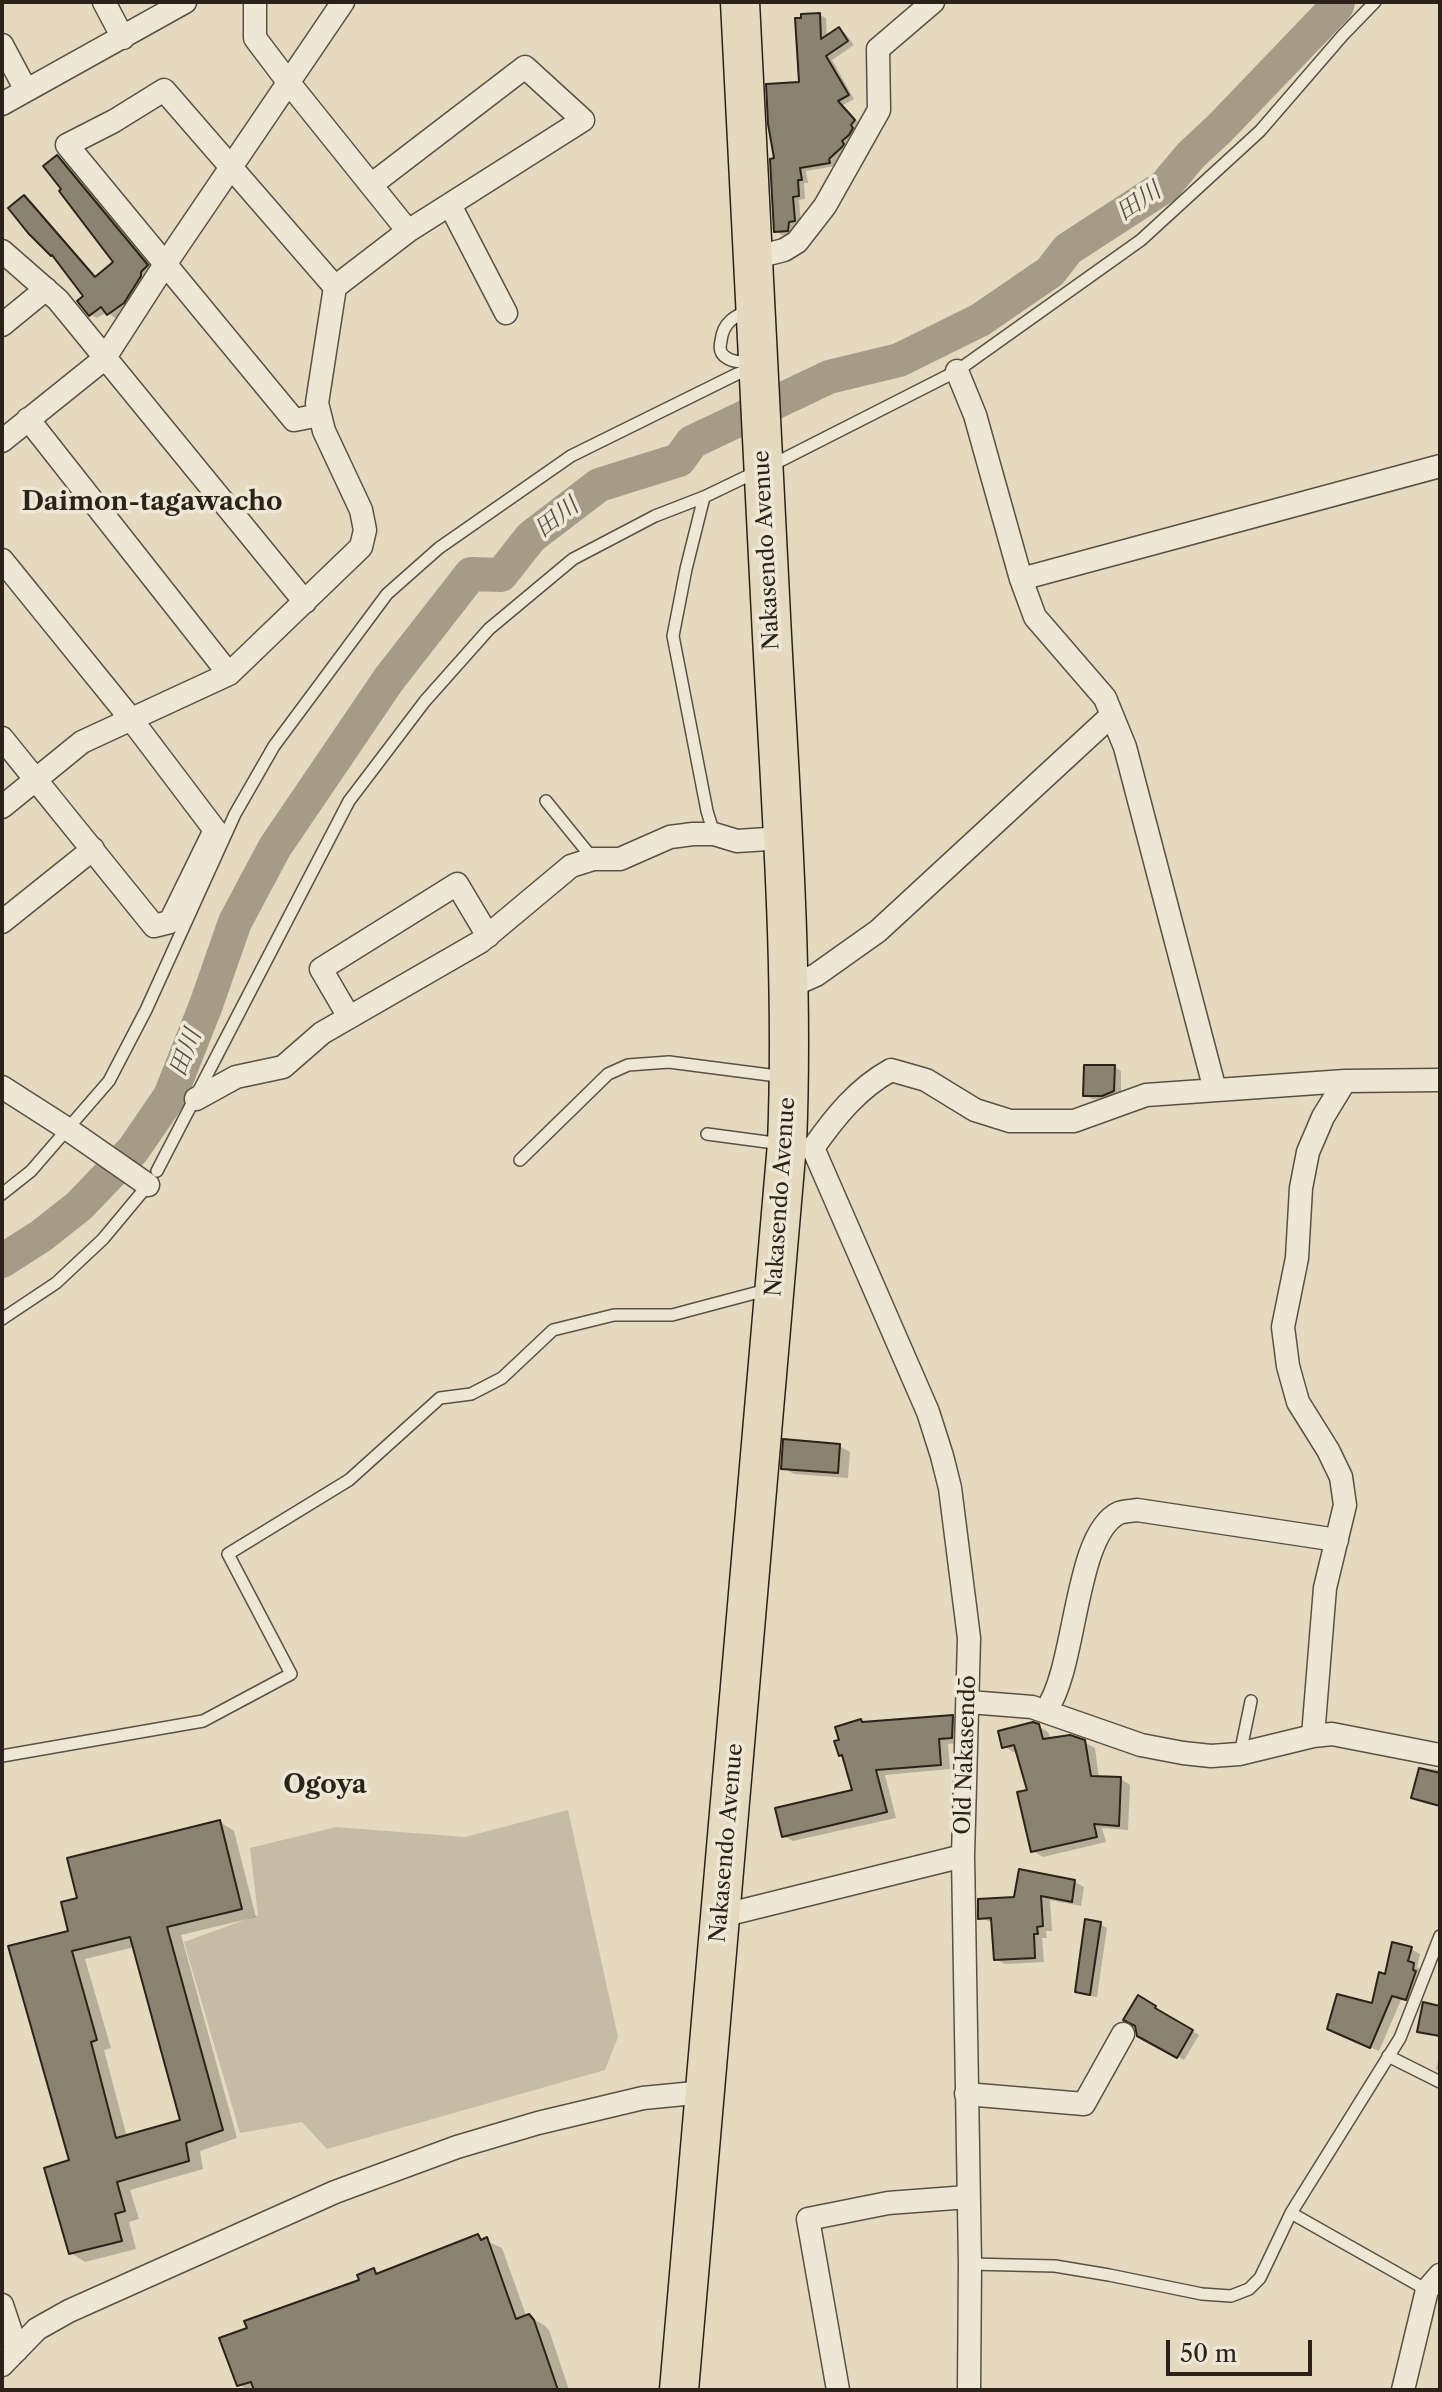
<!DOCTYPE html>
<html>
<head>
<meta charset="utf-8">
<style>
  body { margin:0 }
  #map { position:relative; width:1442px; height:2392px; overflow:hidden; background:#e5dac0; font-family:"Libre Caslon Text",serif }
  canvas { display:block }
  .frame { position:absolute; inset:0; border:4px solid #2c2219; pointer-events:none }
  .scale { position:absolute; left:1166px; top:2340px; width:146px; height:36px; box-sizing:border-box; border:4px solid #2c2219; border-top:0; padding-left:10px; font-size:24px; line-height:28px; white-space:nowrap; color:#2c2219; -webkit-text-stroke:6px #eee7d6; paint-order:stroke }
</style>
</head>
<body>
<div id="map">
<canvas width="1442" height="2392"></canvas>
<div class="frame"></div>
<div class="scale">50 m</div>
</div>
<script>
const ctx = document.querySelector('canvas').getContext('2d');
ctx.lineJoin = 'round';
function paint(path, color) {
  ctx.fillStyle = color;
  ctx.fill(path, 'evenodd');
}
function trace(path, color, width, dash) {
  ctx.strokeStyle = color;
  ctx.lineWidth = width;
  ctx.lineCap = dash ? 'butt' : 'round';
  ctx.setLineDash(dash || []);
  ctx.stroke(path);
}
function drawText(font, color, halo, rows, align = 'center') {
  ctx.font = font + ' "Libre Caslon Text","Noto Serif JP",serif';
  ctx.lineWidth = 7;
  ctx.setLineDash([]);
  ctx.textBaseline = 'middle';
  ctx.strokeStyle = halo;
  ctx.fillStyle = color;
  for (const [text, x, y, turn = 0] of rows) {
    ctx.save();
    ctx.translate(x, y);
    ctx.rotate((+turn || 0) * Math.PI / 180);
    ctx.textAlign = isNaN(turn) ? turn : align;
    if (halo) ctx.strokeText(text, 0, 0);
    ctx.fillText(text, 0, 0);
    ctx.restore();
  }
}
paint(new Path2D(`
  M568 1810 618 2037 605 2070 327 2149 302 2122 240 2133 184 1942 258 1915 250 1848 336 1827 465 1837Z`), '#c6bba4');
paint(new Path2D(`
  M820 15 826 18 827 38 839 29 845 33 854 45 832 60 854 99 843 105 861 125 849 150 835 163V166L806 171 808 183H804L805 199 799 200 801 224 795 226 794 234 782 235 776 231V160L801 84Z
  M57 157 64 161 154 270 130 306 115 318 107 312 97 318 90 314 86 296 24 197 31 201 97 278 116 262Z
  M1114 1067 1121 1071V1094L1110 1099H1092L1085 1095Z
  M839 1446 850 1452 848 1478 794 1474 783 1468Z
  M952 1717 962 1722V1743L948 1744 950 1769 885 1775 896 1818 793 1841 783 1836 855 1792 844 1756 840 1754 861 1721 866 1724Z
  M1038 1726 1048 1732 1051 1740 1084 1742 1095 1748 1099 1778 1121 1779 1130 1785 1128 1830 1102 1828 1106 1842 1043 1857 1033 1851 1029 1792 1018 1751 1013 1752 1004 1746Z
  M1418 1767 1440 1770V1807L1424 1803 1414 1797 1419 1774 1417 1773Z
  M220 1822 234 1831 256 1917 181 1935 237 2138 200 2151 203 2169 130 2190 139 2219 129 2222 136 2249 85 2262 71 2253 70 1932 79 1899ZM135 1947 183 2121 127 2137 104 2050 111 2048 85 1959Z
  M1075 1882 1084 1887 1081 1906 1050 1900 1052 1931H1046L1047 1938H1042L1044 1962 1005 1964 996 1959 994 1923 980 1918 1016 1899Z
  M1100 1924 1107 1928 1097 1997 1083 1995 1077 1991Z
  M1411 1949 1420 1954 1417 1967 1422 1970 1415 2003 1401 2000 1379 2051 1338 2034 1373 2006 1386 1976Z
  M1139 1998 1161 2011 1160 2013 1199 2035 1184 2060 1138 2035Z
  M1440 2053V2071L1436 2069Z
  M478 2237 502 2248 527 2318 529 2317 544 2325 549 2330 569 2390H248L238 2384 374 2270 381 2274Z`), '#0003');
trace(new Path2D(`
  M2 1261 41 1236 79 1206 133 1150 170 1096 206 1005 235 922 275 847 389 679 471 574 501 575 531 537 599 485 679 460 692 442 829 377 899 360 980 320 1050 272 1068 249 1165 186 1191 155 1220 128 1337 6 1338 2`), '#a69b87', 34);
const building = new Path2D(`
  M820 13 821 39 839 27 848 41 826 56 849 95 838 101 855 120 851 125 853 128 849 135 842 141 844 144 842 147 829 159 830 163 800 168 802 180H798L799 196 793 197 795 221 789 222 788 231 774 232 770 159 774 158 768 124 766 84 799 82 795 18H801V14Z
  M57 155 148 265 141 272V276L124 303 107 315 101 307 89 316 77 301 83 296 52 255 51 256 28 233 8 208 24 195 95 277 113 262 59 191 61 189 43 166Z
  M1084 1065H1115L1114 1091 1102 1096H1083Z
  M783 1439 840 1444 838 1473 781 1469Z
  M953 1715 952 1738 939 1739 941 1765 876 1770 887 1812 782 1837 775 1808 852 1790 842 1755 839 1756 834 1741 839 1740 835 1727 861 1719 862 1722Z
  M1033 1722 1039 1724 1043 1739 1070 1735 1085 1740 1091 1776 1121 1777 1119 1826 1094 1824 1097 1837 1031 1852 1017 1792 1027 1790 1014 1745 1002 1748 998 1731Z
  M1419 1768 1440 1773V1806L1411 1798Z
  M220 1820 242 1909 167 1927 223 2130 186 2143 189 2161 117 2182 125 2211 115 2214 122 2241 69 2254 44 2168 69 2160 8 1946 68 1931 61 1902 77 1898 67 1858ZM130 1937 180 2120 116 2138 91 2042 97 2040 72 1951Z
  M1019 1869 1075 1880 1072 1902 1041 1896 1043 1926 1037 1927 1038 1934H1034L1035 1958 994 1960 991 1918 978 1919V1899L1014 1897Z
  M1085 1919 1101 1922 1090 1995 1075 1992Z
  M1392 1942 1412 1947 1408 1961 1414 1963 1413 1970 1416 1971 1406 2000 1392 1996 1370 2048 1327 2029 1337 1994 1372 2003 1379 1972 1385 1974Z
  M1138 1995 1156 2006 1155 2008 1193 2030 1177 2058 1137 2036 1135 2026 1123 2020Z
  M1423 2002 1440 2006V2036L1417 2032Z
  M478 2234 481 2240 487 2237 516 2319 529 2314 534 2320 558 2390H254L251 2382 237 2386 219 2338 247 2328 244 2321 359 2280 357 2275 374 2268 376 2274Z`);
paint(building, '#8c8270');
trace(building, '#2c2219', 2);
const service = new Path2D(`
  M750 309C734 317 723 322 721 341 719 349 720 354 727 358 734 363 745 362 753 363
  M772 465 957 371 1141 240 1260 131 1343 35 1375 2
  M704 497 686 569 673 636 707 811 714 834
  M546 801 593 859
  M707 1134 782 1144
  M520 1160 608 1074 628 1065 669 1062 785 1077
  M157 1171 349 801 425 701 489 629 573 559 655 516 704 497 756 472
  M2 1194 31 1171 109 1081 146 1010 235 814 274 746 387 594 439 548 571 456 737 374 752 369
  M2 1319 56 1283 103 1239 148 1185
  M1240 1754 1251 1701
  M2 1756 203 1721 291 1674 228 1554 349 1480 440 1398 471 1394 502 1378 553 1330 614 1315H672L770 1289
  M1388 2056 1440 2082
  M1291 2213 1427 2290
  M970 2264 1055 2266 1109 2275 1202 2294 1231 2296 1249 2289 1260 2278 1291 2213 1400 2038 1440 1936`);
const minor = new Path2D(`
  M104 2 123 38
  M255 2V38L289 83 408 231
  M2 45 26 90
  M2 104 185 2
  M450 205 506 313
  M2 251 58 300 305 602
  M753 258 784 250 797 242 825 206 879 110 878 49 933 2
  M2 325 46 289
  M957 371 975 415 1021 579 1035 617 1105 698 1125 747 1215 1090
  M320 415 294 420 67 145 114 121 164 90 335 287
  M28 419 229 674
  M2 441 104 359 166 263 343 2
  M2 560 131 719 215 830 170 922 154 926 2 738
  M1021 579 1440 466
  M2 807 82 742 229 674 361 547 365 530 361 510 324 431 317 403 335 287 408 231 583 120 525 67 371 185
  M2 922 93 849
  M789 987 816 975 878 931 1112 715
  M349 1017 321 969 457 884 488 936
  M2 1087 66 1128 148 1185
  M196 1099 236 1077 283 1067 322 1033 480 942 571 866 593 859H620L670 837 693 834H714L737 841 783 838
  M813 1148 928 1412 942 1456 950 1488 969 1638 963 1856 970 2264 969 2390
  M813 1148C835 1117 857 1089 891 1070L926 1080 975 1110 1010 1121H1074L1146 1095 1345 1081 1440 1080
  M969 1702 1032 1707 1141 1745 1183 1753 1211 1756 1239 1754 1313 1736 1332 1734 1440 1755
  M1046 1710C1077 1668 1074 1534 1119 1513 1124 1511 1132 1511 1137 1510L1337 1540
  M1313 1736 1325 1588 1345 1505 1341 1477 1328 1450 1298 1402 1288 1366 1283 1327 1297 1258 1301 1188 1308 1152 1323 1117 1345 1081
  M721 1916 963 1856
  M966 2094 1084 2104 1123 2034
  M2 2305 17 2350
  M2 2365 37 2329 69 2311 335 2192 457 2147 538 2123 643 2098 705 2092
  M838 2390 808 2219 888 2203 968 2197
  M1403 2390 1427 2290 1440 2275`);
const trunk = new Path2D(`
  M679 2390 787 1144C794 975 781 806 772 636 761 425 751 213 740 2`);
trace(service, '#5a5043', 14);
trace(minor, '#5a5043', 25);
trace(trunk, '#2c2219', 41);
trace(service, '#eee7d6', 11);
trace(minor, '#eee7d6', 22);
trace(trunk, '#e5dac0', 38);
drawText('22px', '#2c2219', '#eee7d6', [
  ["Nakasendo Avenue",767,550,-93],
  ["Nakasendo Avenue",781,1197,-86],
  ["Old Nakasendō",966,1755,-88],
  ["Nakasendo Avenue",727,1843,-85]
]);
drawText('italic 24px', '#574c40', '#eee7d6', [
  ["田川",1139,202,-34],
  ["田川",557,518,-38],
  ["田川",186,1053,-69]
]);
drawText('bold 26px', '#2c2219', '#eee7d6', [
  ["Daimon-tagawacho",152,502],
  ["Ogoya",325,1785]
]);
</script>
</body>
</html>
